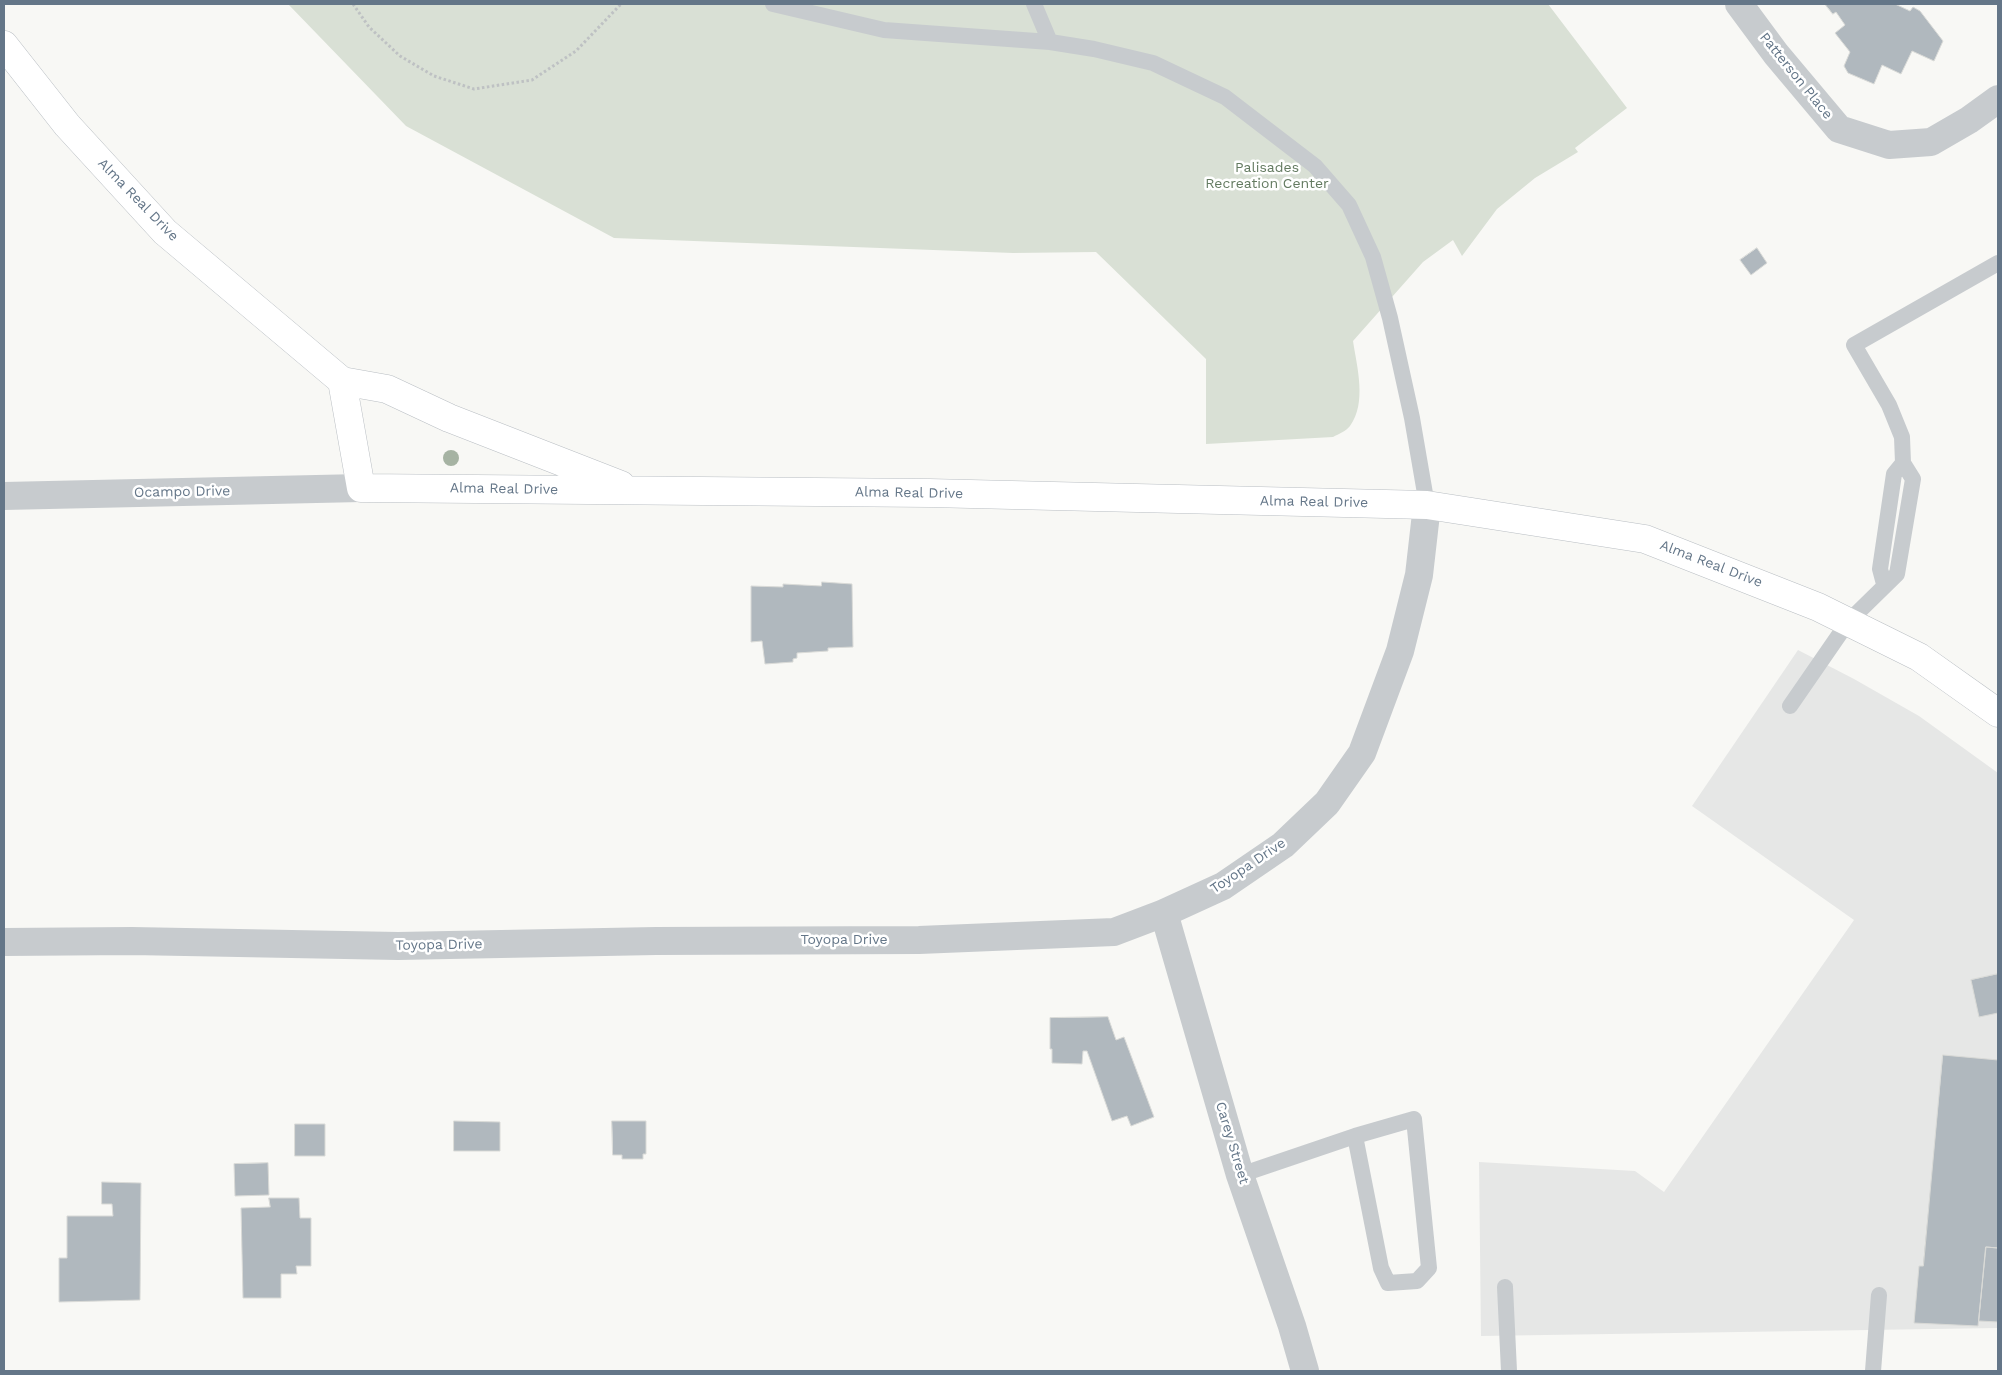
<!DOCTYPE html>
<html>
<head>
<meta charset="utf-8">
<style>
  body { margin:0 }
  #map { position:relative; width:2002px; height:1375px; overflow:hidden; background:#f8f8f5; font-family:"Work Sans",sans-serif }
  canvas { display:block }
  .frame { position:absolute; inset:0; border:5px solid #647688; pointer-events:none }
</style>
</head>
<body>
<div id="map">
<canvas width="2002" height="1375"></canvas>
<div class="frame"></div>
</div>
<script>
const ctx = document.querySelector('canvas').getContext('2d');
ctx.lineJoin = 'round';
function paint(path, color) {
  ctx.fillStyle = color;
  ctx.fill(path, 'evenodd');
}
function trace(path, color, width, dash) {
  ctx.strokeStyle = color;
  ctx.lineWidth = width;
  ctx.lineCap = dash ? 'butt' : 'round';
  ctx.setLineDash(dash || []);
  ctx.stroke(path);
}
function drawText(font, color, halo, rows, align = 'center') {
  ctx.font = font + ' "Work Sans",sans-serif';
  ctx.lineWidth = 5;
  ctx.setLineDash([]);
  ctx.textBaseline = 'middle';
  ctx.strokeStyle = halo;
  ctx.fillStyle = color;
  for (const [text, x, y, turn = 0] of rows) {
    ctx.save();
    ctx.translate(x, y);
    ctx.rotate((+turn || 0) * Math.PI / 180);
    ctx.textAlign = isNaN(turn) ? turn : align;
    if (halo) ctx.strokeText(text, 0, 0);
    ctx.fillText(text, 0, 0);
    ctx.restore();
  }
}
paint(new Path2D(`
  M1798 650 1854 679 1919 716 1998 773V1328L1481 1336 1479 1162 1635 1171 1664 1192 1854 920 1692 806Z`), '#e6e7e6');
paint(new Path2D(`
  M288 4H1548L1627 108 1575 148 1578 152 1535 178 1497 209 1462 256 1453 240 1423 262 1353 341C1357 367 1367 403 1350 426 1346 431 1339 434 1333 437L1206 444V359L1096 252 1013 253 614 238 406 126Z`), '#d9e0d5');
const building = new Path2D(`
  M1825 4H1895L1910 11 1913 7 1920 11 1943 41 1934 61 1912 51 1901 74 1882 65 1874 84 1848 73 1844 66 1850 52 1835 33 1845 25 1836 12 1833 14Z
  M1757 248 1767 263 1751 275 1740 260Z
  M822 582 852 584 853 647 828 648V651L797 653V658L793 659V662L765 664 762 641 751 642V586L783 587V584L821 586Z
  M1998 974V1013L1979 1017 1971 980Z
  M1108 1017 1116 1040 1124 1037 1154 1117 1131 1126 1127 1116 1112 1121 1087 1051H1083L1082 1064 1052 1063V1049H1050V1018Z
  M1943 1055 1998 1060V1248L1986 1247 1978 1326 1914 1323 1919 1266H1923Z
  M454 1121 500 1122V1151H454Z
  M612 1121H646V1154H643V1159H622V1155H613Z
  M295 1124H325V1156H295Z
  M268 1163 269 1195 235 1196 234 1164Z
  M102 1182 141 1183 140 1300 59 1302V1258H67V1216H113L112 1204H102Z
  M269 1198H299L300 1218H311V1266H296L297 1274H281V1298H243L241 1208 270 1207Z
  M1986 1247 1998 1248V1322L1979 1321Z`);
paint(building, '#b0b8be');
trace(building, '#d9dad7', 1);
const secondary = new Path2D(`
  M4 45 67 125 165 232 342 381 361 488 929 493 1427 505 1645 539 1818 607 1919 657 1998 713
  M342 381 387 389 449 418 621 485`);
trace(secondary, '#b9bec3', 29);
trace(new Path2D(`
  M353 4 369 27 400 56 434 76 474 89 532 80 576 51 621 4`), '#bec1c3', 3, [2.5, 2.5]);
trace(new Path2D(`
  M773 4 884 30 1050 42 1094 49 1153 63 1225 97 1268 130 1315 166 1349 205 1373 257 1390 318 1412 418 1427 505
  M1034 4 1050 42
  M1903 463 1902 437 1889 405 1854 345 1998 263
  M1790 706 1848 622 1897 574 1913 479 1903 463 1894 474 1880 569 1884 584
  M1240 1175 1355 1136 1414 1119 1429 1268 1417 1281 1388 1283 1381 1268 1355 1136
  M1505 1287 1509 1371
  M1873 1371 1879 1295`), '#c7cbce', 16);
trace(new Path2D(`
  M1739 4 1776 54 1839 129 1889 145 1931 142 1969 120 1998 99
  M4 496 361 488
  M1164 913 1240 1175 1292 1326 1305 1371
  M4 942 132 941 398 946 656 941 919 940 1114 932 1164 913 1223 886 1283 845 1327 803 1362 753 1400 651 1419 575 1427 505`), '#c7cbce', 28);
trace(secondary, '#fff', 28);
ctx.fillStyle = '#a6b3a3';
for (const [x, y] of [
  [451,458]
]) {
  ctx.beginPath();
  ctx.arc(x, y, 8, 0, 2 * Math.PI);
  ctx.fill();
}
drawText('14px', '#647688', '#fff', [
  ["Patterson Place",1796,76,51],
  ["Alma Real Drive",138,200,46],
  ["Alma Real Drive",504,489,1],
  ["Ocampo Drive",182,492,-1],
  ["Alma Real Drive",909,493,1],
  ["Alma Real Drive",1314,502,1],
  ["Alma Real Drive",1711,564,21],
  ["Toyopa Drive",1248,866,-34],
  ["Toyopa Drive",844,940],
  ["Toyopa Drive",439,945,-1],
  ["Carey Street",1232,1143,73]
]);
drawText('14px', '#637a60', '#fff', [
  ["Palisades",1267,168],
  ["Recreation Center",1267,184]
]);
</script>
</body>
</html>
